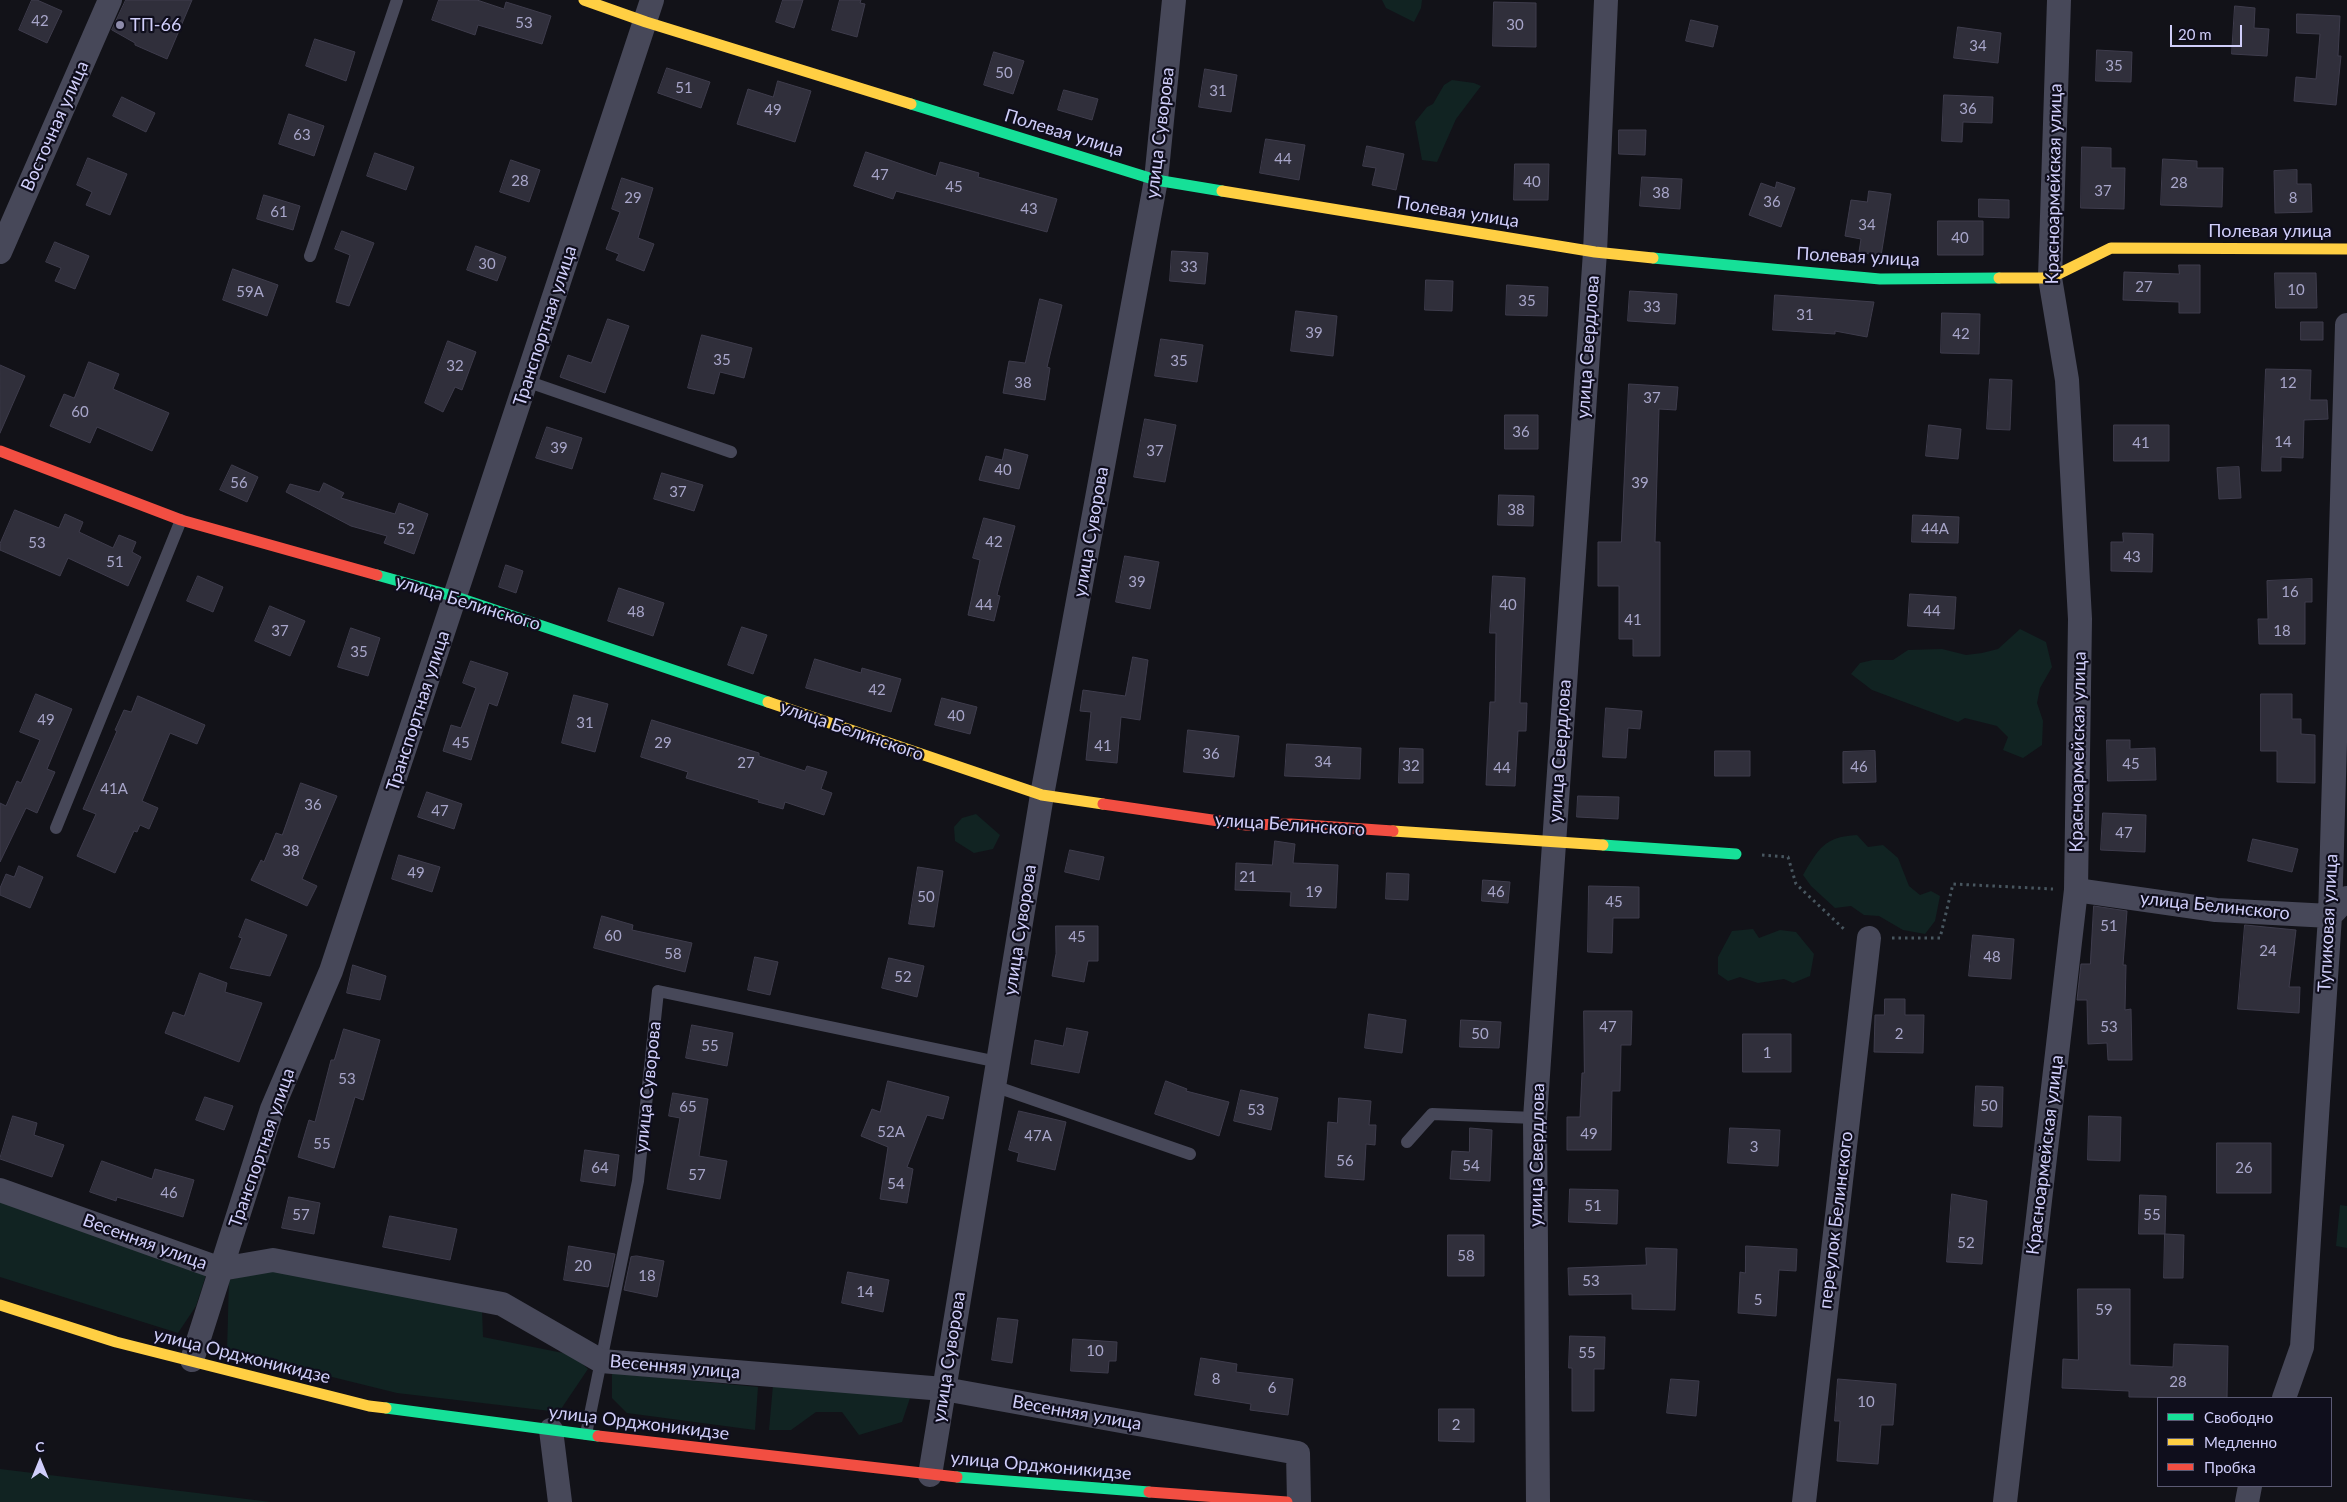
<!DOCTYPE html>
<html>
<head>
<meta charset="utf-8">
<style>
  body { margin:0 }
  #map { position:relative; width:2347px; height:1502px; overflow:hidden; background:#121218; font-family:Lato,sans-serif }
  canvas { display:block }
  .legend { position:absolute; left:2157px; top:1397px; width:175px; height:90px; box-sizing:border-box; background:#0f0e1c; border:1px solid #5c5b75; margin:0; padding:6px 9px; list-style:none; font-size:15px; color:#d0cefa }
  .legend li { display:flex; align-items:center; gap:10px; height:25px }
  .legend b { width:25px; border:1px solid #5c5b75 }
  .north { position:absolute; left:15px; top:1437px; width:50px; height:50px; -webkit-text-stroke:4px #0f0e1c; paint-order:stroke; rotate:0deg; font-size:14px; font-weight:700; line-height:20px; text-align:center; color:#d0cefa }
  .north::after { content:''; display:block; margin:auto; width:18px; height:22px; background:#d0cefa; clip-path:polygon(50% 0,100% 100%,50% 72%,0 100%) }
  .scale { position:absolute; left:2170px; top:25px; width:72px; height:22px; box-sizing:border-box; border:2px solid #d0cefa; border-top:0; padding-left:6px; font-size:15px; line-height:18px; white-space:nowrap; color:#d0cefa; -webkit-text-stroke:4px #0f0e1c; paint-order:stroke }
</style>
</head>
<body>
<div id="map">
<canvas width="2347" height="1502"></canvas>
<ul class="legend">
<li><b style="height:6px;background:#16e098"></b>Свободно</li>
<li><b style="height:6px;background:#ffcf43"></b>Медленно</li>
<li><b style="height:6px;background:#f24e42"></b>Пробка</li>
</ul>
<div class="north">С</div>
<div class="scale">20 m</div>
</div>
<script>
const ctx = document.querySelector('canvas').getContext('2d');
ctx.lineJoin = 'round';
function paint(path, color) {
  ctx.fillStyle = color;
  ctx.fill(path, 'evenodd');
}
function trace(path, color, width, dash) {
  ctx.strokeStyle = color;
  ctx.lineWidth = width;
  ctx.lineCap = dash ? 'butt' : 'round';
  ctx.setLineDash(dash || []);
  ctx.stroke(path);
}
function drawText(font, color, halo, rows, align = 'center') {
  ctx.font = font + ' Lato,sans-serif';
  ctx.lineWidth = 4.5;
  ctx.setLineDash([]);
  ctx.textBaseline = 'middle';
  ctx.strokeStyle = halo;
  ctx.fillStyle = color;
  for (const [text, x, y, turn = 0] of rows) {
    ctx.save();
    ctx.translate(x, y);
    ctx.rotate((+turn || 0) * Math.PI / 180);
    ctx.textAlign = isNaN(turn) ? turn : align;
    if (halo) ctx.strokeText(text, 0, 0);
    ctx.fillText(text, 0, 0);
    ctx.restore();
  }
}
paint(new Path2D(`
  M1382 0H1422L1421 8 1414 22 1386 8Z
  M1452 80 1474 83 1481 86 1456 119 1437 162 1422 160 1415 122 1427 107 1433 104 1444 85Z
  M2020 629 2046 642 2052 667 2040 688 2037 703 2043 721 2042 745 2023 758 2003 750 2008 737 1997 726 1965 718 1958 722 1872 690 1851 674 1860 663 1873 660H1893L1908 650 1942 649 1966 655 1982 653 1998 649Z
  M976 814 1000 835 993 849 974 853 955 841 954 827 962 818Z
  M1857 835 1868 847 1883 845 1898 858 1909 886 1920 895 1931 891 1940 896 1935 921 1925 934 1903 930 1879 916 1864 915 1851 906 1835 908 1811 886 1803 875C1819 848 1824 837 1857 835Z
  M1753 929 1759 938 1780 930 1796 932 1814 954 1810 976 1793 983 1784 979 1758 983 1740 977 1728 981 1718 974V957L1732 931Z
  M0 1197 207 1272 196 1306 178 1333 0 1277Z
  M2340 1205 2347 1206V1248L2336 1246Z
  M271 1270 482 1310 483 1337 573 1355 588 1369 559 1412 397 1393 227 1351 229 1280Z
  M612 1373 758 1387 755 1430 627 1413 612 1398Z
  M773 1385 911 1395 902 1422 859 1435 842 1412H816L791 1430H769Z
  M0 1469 271 1502H0Z`), '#112322');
const building = new Path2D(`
  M32 0H37L62 11 47 43 19 30Z
  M126 0H192L167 59 135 45V43L112 30Z
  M439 0H477L504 9 506 2 551 16 542 44 478 25 475 35 432 20Z
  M783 0H803L794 28 776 22Z
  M840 0H861L860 3 865 4 857 37 832 30Z
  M1494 2 1536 3V47L1493 46Z
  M2235 6 2255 8 2254 28 2269 29 2267 56 2232 54Z
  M2297 14 2340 16 2338 56H2341L2336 105 2294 101 2296 77 2316 79 2320 34 2297 33Z
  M1691 20 1718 26 1713 47 1686 41Z
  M1958 27 2001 33 1998 63 1954 58Z
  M315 39 355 52 346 81 306 66Z
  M2097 50 2132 52 2131 82 2096 81Z
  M994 52 1024 61 1013 94 984 85Z
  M667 68 710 82 701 108 658 93Z
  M1205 69 1237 75 1231 112 1199 107Z
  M778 81 811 91 795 142 737 124 748 89 773 97Z
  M1064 90 1098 99 1092 120 1058 110Z
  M1944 95 1993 97 1992 123 1963 122 1962 142 1942 141Z
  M122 97 155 113 146 132 113 116Z
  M289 114 324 126 314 156 279 144Z
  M1619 130H1646L1645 155 1619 154Z
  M1266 139 1305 145 1299 180 1260 173Z
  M1367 146 1404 154 1396 190 1372 185 1376 168 1363 166Z
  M2082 147 2111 148V168H2125L2124 209 2081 208Z
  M866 152 936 176 940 162 979 173 978 177 1057 199 1047 232 896 191 893 199 854 186Z
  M375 153 414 167 406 190 367 176Z
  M88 158 127 174 110 215 86 205 92 192 77 185Z
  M2163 159 2197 161V168H2223L2222 207 2161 205Z
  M511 160 540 170 529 202 500 192Z
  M1515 164H1549L1548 200H1514Z
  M2297 170V184H2311L2312 212 2275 213 2274 171Z
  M1642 177 1682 179 1680 209 1640 206Z
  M622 178 653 188 638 238 654 244 644 271 616 260 619 254 606 249 620 212 612 209Z
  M1777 182 1795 188 1781 227 1749 215 1761 183 1775 188Z
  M1869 191 1891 194 1881 256 1859 252 1861 239 1845 236 1851 200 1867 202Z
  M264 195 300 206 293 230 257 219Z
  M1979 199 2009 200V218L1979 217Z
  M1938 221H1983V255H1938Z
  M342 231 374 243 349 306 336 302 350 255 335 249Z
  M55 242 89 256 75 289 55 281 61 268 46 262Z
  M476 246 506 257 497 281 467 270Z
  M1172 251 1208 253 1205 284 1170 281Z
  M2179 265H2200V313H2179V302L2123 300 2124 272 2179 274Z
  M233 269 278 285 267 316 223 300Z
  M2275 273H2316L2317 308H2276Z
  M1426 280 1453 281 1452 311 1425 310Z
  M1507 285 1548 287 1547 316 1506 315Z
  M1630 291 1677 294 1675 324 1628 321Z
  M1775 295 1874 302 1867 337 1835 331V334L1773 330Z
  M1040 299 1062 305 1047 367 1050 368 1045 400 1003 393 1009 361 1025 363Z
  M1296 311 1337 316 1333 356 1291 351Z
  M1942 313 1980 314 1979 354 1941 353Z
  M608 319 629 326 605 393 560 377 568 355 591 363Z
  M2301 322H2323V340H2301Z
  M702 335 752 348 744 378 720 372 714 394 688 388Z
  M1161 339 1203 345 1197 382 1155 376Z
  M448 341 476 352 462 390 455 387 443 412 425 403Z
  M89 362 119 374 113 389 169 413 152 451 97 427 90 443 50 426 64 394 74 398Z
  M0 365 25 376 0 433Z
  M2266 369 2311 370 2310 400H2327L2328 419 2304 420 2303 458 2281 457V471H2262Z
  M1990 379 2012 380 2010 430 1987 429Z
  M1629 384 1678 387 1676 410 1659 409 1655 542H1660V656H1633V639H1619V586H1598V542H1621Z
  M1505 415H1538V449H1505Z
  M1145 419 1176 425 1165 482 1134 477Z
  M1929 425 1961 429 1958 459 1926 456Z
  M2114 425H2169V461H2114Z
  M547 427 582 438 572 469 536 458Z
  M1005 449 1028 455 1019 489 979 480 986 456 1002 460Z
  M232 465 258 477 247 502 220 490Z
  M2239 467 2241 498 2219 499 2217 468Z
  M662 473 703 485 694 511 654 499Z
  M324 483 344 493 341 498 395 514 399 503 428 514 414 554 384 543 387 536 351 526 286 492 290 484 319 492Z
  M1499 495 1534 496 1533 526 1498 525Z
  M15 510 59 528 65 514 83 522 79 532 113 548 119 535 136 542 132 552 141 557 128 586 68 558 60 576 0 550V544Z
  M1913 515 1959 517 1958 543 1912 542Z
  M984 518 1015 526 997 595 1000 596 994 621 968 615 980 560 973 558Z
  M2123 533 2153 534 2152 572 2111 571V542H2123Z
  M1125 556 1159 562 1150 609 1116 602Z
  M506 565 523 571 516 593 499 587Z
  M198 576 223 587 213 612 187 601Z
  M1493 576 1525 578 1520 703H1527L1526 731H1518L1515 786 1486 785 1490 702H1495L1496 633H1490Z
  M2312 579V602H2305V644H2259L2258 619H2268L2267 581Z
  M619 588 664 603 653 636 608 621Z
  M1910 594 1956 597 1954 629 1908 626Z
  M270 606 305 621 290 656 255 641Z
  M742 627 767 635 753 674 728 665Z
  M351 628 380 638 368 676 338 667Z
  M1133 657 1148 660 1140 720 1121 717 1117 763 1086 760 1091 712 1080 711 1083 690 1125 696Z
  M815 659 861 673 862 668 901 679 891 712 806 688Z
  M471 661 508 673 497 706 489 703 471 760 443 751 451 725 461 728 476 688 463 683Z
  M36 694 72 709 47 769 55 772 37 813 26 808 0 862V803L6 806 17 781 21 783 40 740 20 732Z
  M2261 694H2292V719H2301V734L2315 735V783L2277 782V751H2261Z
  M574 695 608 704 595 752 562 743Z
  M138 696 205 725 197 744 170 733 142 801 158 808 149 829 140 825 137 832 134 831 115 873 77 856 96 814 83 809 117 731 115 730 124 710 131 712Z
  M942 698 977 707 970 734 935 725Z
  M1606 708 1642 711 1640 729 1628 728 1626 758 1603 757Z
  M652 720 759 753V756L805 771 807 766 827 772 821 789 832 793 824 815 785 802 783 809 758 802 759 800 686 778 688 772 641 757Z
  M1188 730 1239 736 1234 777 1184 772Z
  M2107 740H2130V749L2155 748 2156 780 2108 781Z
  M1287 744 1361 748 1360 779 1285 776Z
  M1400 748 1423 749V783H1399Z
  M1715 751H1750V776H1715Z
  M1875 751 1876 782 1843 783V752Z
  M301 783 337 796 302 879 317 886 307 906 251 880 261 860 264 862 276 833 282 835Z
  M427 792 462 804 454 829 418 817Z
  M1578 796 1619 797 1618 819 1577 817Z
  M2103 813 2146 815 2145 852 2101 850Z
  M2253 839 2298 849 2292 872 2248 861Z
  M1275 841 1295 844 1293 863 1338 865 1336 908 1290 906 1291 892 1235 890 1236 863 1272 865Z
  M1070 850 1104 857 1099 880 1065 872Z
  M399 855 440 867 432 892 392 879Z
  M19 866 43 877 30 908 0 895V888L6 874 14 877Z
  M918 867 943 871 934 927 909 924Z
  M1387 873 1409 874 1408 900 1386 899Z
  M1483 880 1510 882 1508 903 1482 901Z
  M1589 886 1639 887V918H1613L1612 953 1588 952Z
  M2094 906 2127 911 2123 965H2126L2125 1010 2131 1009 2132 1060H2108L2107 1043 2088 1044 2087 1000H2077L2081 964H2090Z
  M602 916 633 925 632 930 692 943 685 972 594 948Z
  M246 919 287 935 270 976 230 968 242 938 239 937Z
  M2245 925 2296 930 2289 987H2300L2299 1013 2238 1009Z
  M1056 926H1098V961H1088L1084 982 1052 976 1056 954Z
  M1973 935 2014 939 2011 979 1969 976Z
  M755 957 778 962 770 995 748 990Z
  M889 958 924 966 917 997 882 988Z
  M353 965 386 976 380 1000 347 993Z
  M200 973 227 983 225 992 262 1003 239 1062 165 1033 173 1012 184 1016Z
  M1885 999H1905V1015H1924L1923 1053 1874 1052 1875 1015H1884Z
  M1584 1011H1632L1631 1045H1621L1620 1091H1612L1611 1150H1567V1117H1580L1582 1073H1584Z
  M1369 1014 1406 1020 1402 1053 1365 1048Z
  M1461 1020 1501 1022 1499 1048 1460 1047Z
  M692 1025 733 1033 727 1066 686 1058Z
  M1067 1028 1088 1032 1079 1073 1031 1064 1035 1040 1063 1046Z
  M344 1029 380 1040 363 1100 355 1097 334 1168 298 1157 309 1120 315 1122 331 1060H334Z
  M1743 1034H1791V1072H1743Z
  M888 1081 949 1097 943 1119 927 1115 907 1167 913 1169 907 1203 880 1199 888 1147 861 1136 872 1109 880 1112Z
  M1166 1081 1187 1089 1186 1091 1229 1102 1219 1136 1155 1114Z
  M1976 1086 2003 1087 2002 1127 1974 1126Z
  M1241 1090 1278 1098 1271 1130 1234 1121Z
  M673 1093 708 1099 699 1156 727 1161 720 1199 667 1189 680 1118 669 1116Z
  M205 1097 233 1106 224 1130 196 1120Z
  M1339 1098 1371 1101 1369 1125H1376L1375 1145 1366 1144 1364 1180 1325 1177 1328 1122 1337 1123Z
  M1019 1111 1066 1122 1055 1170 1017 1161 1019 1153 1009 1150Z
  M13 1116 37 1123 34 1135 64 1145 52 1177 0 1159Z
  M2089 1116 2121 1117 2120 1161 2088 1160Z
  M1470 1128 1492 1130 1490 1181 1450 1179 1452 1151 1469 1152Z
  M1730 1128 1780 1130 1778 1166 1728 1163Z
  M2217 1143H2271V1193H2217Z
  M585 1150 619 1155 615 1186 581 1181Z
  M102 1161 152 1179 155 1169 194 1180 183 1217 117 1197 116 1201 90 1192Z
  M1570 1189 1618 1190 1617 1224 1569 1222Z
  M1952 1194 1987 1201 1982 1264 1947 1262Z
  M2140 1195 2166 1196 2165 1234H2139Z
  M289 1197 320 1203 314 1234 282 1228Z
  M390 1216 457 1229 450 1260 383 1247Z
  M2165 1234 2184 1235 2183 1278H2164Z
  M1448 1235H1484V1276H1448Z
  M569 1246 615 1254 608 1287 564 1280Z
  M1746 1246 1797 1249 1796 1271 1779 1270 1776 1316 1738 1313 1740 1272 1745 1273Z
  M1646 1248 1677 1249 1675 1310 1632 1309V1294L1569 1295 1568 1268 1646 1265Z
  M637 1256 664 1261 657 1297 624 1290 631 1257Z
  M848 1272 889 1280 883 1312 842 1303Z
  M2078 1289H2130V1365L2173 1367 2174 1344 2228 1346 2227 1398 2129 1397V1391L2062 1388 2063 1359 2078 1360Z
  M998 1318 1018 1320 1012 1363 992 1360Z
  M1570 1336 1605 1337 1604 1369H1594V1411H1572V1368H1569Z
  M1073 1339 1117 1342 1116 1361H1109L1108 1373 1071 1371Z
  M1201 1358 1237 1364 1236 1372 1293 1379 1288 1415 1250 1410 1251 1404 1195 1395Z
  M1671 1379 1699 1381 1696 1416 1667 1413Z
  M1838 1379 1896 1384 1893 1425H1881L1878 1464 1837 1461 1840 1421H1835Z
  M1439 1409H1474V1442L1439 1441Z`);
paint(building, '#302f3b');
trace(building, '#3e3c4c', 1);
trace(new Path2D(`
  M1762 855 1788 857 1796 884 1846 931
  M1892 938H1940L1953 884 2053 889`), '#48565f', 3, [2.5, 4]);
trace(new Path2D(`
  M310 256 397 0
  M526 381 731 452
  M56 828 181 520
  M994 1086 1190 1154
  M1407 1142 1432 1114 1535 1118
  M586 1434 638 1181 658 991 998 1062`), '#474859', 12);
trace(new Path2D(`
  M0 252 110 0
  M2076 890 2216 910 2330 916 2347 898
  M0 1190 221 1269 273 1260 502 1304 601 1361 944 1389 1298 1453 1299 1502
  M192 1360 272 1109 331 971 652 0
  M2284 1398 2302 1347 2330 916 2347 325
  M551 1430 560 1502
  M930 1475 1042 795 1156 180 1174 0
  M1538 1502 1535 1118 1595 252 1606 0
  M1804 1502 1869 938
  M2005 1502 2076 890 2080 619 2067 380 2050 278 2059 0
  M2247 1502 2250 1486`), '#474859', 24);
trace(new Path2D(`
  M911 104 1156 180 1222 191
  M1653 258 1880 279 1999 278
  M377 575 456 597 768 702
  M1603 845 1736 854
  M386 1408 598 1436
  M957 1477 1149 1492`), '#16e098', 11);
trace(new Path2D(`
  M584 0 646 22 911 104
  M1222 191 1595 252 1653 258
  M1999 278H2050L2111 248 2347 249
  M768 702 1042 795 1103 804
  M1393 831 1603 845
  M0 1305 116 1342 369 1406 386 1408`), '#ffcf43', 11);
trace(new Path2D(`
  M0 451 181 520 377 575
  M1103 804 1246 825 1291 824 1393 831
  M598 1436 957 1477
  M1149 1492 1287 1502`), '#f24e42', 11);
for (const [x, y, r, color] of [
  [120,25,5,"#8e8cab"]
]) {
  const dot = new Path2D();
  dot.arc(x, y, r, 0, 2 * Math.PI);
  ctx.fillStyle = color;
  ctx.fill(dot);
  trace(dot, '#0f0e1c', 2);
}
drawText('15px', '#a8a6ca', null, [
  ["42",40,21],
  ["53",524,23],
  ["30",1515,25],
  ["34",1978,46],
  ["35",2114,66],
  ["50",1004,73],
  ["51",684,88],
  ["31",1218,91],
  ["36",1968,109],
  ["49",773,110],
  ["63",302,135],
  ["44",1283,159],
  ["47",880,175],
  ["28",520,181],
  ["40",1532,182],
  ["28",2179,183],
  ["45",954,187],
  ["37",2103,191],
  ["38",1661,193],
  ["29",633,198],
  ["8",2293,198],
  ["36",1772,202],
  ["43",1029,209],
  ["61",279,212],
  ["34",1867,225],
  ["40",1960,238],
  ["30",487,264],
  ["33",1189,267],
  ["27",2144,287],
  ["10",2296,290],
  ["59А",250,292],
  ["35",1527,301],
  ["33",1652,307],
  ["31",1805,315],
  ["39",1314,333],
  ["42",1961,334],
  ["35",722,360],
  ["35",1179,361],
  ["32",455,366],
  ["38",1023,383],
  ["12",2288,383],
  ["37",1652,398],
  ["60",80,412],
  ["36",1521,432],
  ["14",2283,442],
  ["41",2141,443],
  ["39",559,448],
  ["37",1155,451],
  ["40",1003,470],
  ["56",239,483],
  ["39",1640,483],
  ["37",678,492],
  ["38",1516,510],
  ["52",406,529],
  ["44А",1935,529],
  ["42",994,542],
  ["53",37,543],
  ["43",2132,557],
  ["51",115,562],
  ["39",1137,582],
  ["16",2290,592],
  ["44",984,605],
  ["40",1508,605],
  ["44",1932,611],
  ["48",636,612],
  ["41",1633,620],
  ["37",280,631],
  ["18",2282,631],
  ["35",359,652],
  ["42",877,690],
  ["40",956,716],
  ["49",46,720],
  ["31",585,723],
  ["45",461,743],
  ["29",663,743],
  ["41",1103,746],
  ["36",1211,754],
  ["34",1323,762],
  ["27",746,763],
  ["45",2131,764],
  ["32",1411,766],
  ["46",1859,767],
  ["44",1502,768],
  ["41А",114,789],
  ["36",313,805],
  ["47",440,811],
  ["47",2124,833],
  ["38",291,851],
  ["49",416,873],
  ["21",1248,877],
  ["19",1314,892],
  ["46",1496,892],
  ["50",926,897],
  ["45",1614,902],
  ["51",2109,926],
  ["60",613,936],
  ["45",1077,937],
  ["24",2268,951],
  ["58",673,954],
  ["48",1992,957],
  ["52",903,977],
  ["47",1608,1027],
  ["53",2109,1027],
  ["50",1480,1034],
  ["2",1899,1034],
  ["55",710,1046],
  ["1",1767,1053],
  ["53",347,1079],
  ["50",1989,1106],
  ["65",688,1107],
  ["53",1256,1110],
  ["52А",891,1132],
  ["49",1589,1134],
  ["47А",1038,1136],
  ["55",322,1144],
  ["3",1754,1147],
  ["56",1345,1161],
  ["54",1471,1166],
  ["64",600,1168],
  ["26",2244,1168],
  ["57",697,1175],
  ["54",896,1184],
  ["46",169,1193],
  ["51",1593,1206],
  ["57",301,1215],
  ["55",2152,1215],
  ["52",1966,1243],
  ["58",1466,1256],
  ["20",583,1266],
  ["18",647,1276],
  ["53",1591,1281],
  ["14",865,1292],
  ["5",1758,1300],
  ["59",2104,1310],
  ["10",1095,1351],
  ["55",1587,1353],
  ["8",1216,1379],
  ["28",2178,1382],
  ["6",1272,1388],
  ["10",1866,1402],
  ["2",1456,1425]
]);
drawText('18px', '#d0cefa', '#0f0e1c', [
  ["ТП-66",130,25]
], 'left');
drawText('18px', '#d0cefa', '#0f0e1c', [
  ["Восточная улица",55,126,-66],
  ["Полевая улица",1064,133,17],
  ["улица Суворова",1160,133,-83],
  ["Красноармейская улица",2054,184,-89],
  ["Полевая улица",1458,212,9],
  ["Полевая улица",2270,231],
  ["Полевая улица",1858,257,3],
  ["Транспортная улица",545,326,-72],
  ["улица Свердлова",1588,347,-86],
  ["улица Суворова",1091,532,-80],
  ["улица Белинского",468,603,17],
  ["Транспортная улица",418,711,-72],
  ["улица Белинского",852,731,19],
  ["улица Свердлова",1560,751,-86],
  ["Красноармейская улица",2078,752,-89],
  ["улица Белинского",1290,825,4],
  ["улица Белинского",2215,906,6],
  ["Тупиковая улица",2328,923,-87],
  ["улица Суворова",1020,930,-81],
  ["улица Суворова",648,1087,-84],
  ["Транспортная улица",262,1148,-71],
  ["улица Свердлова",1537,1155,-89],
  ["Красноармейская улица",2045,1155,-83],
  ["переулок Белинского",1836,1220,-83],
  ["Весенняя улица",145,1242,20],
  ["улица Орджоникидзе",242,1356,14],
  ["улица Суворова",949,1357,-81],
  ["Весенняя улица",675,1367,5],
  ["Весенняя улица",1077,1413,10],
  ["улица Орджоникидзе",639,1423,7],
  ["улица Орджоникидзе",1041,1466,5]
]);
</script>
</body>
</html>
